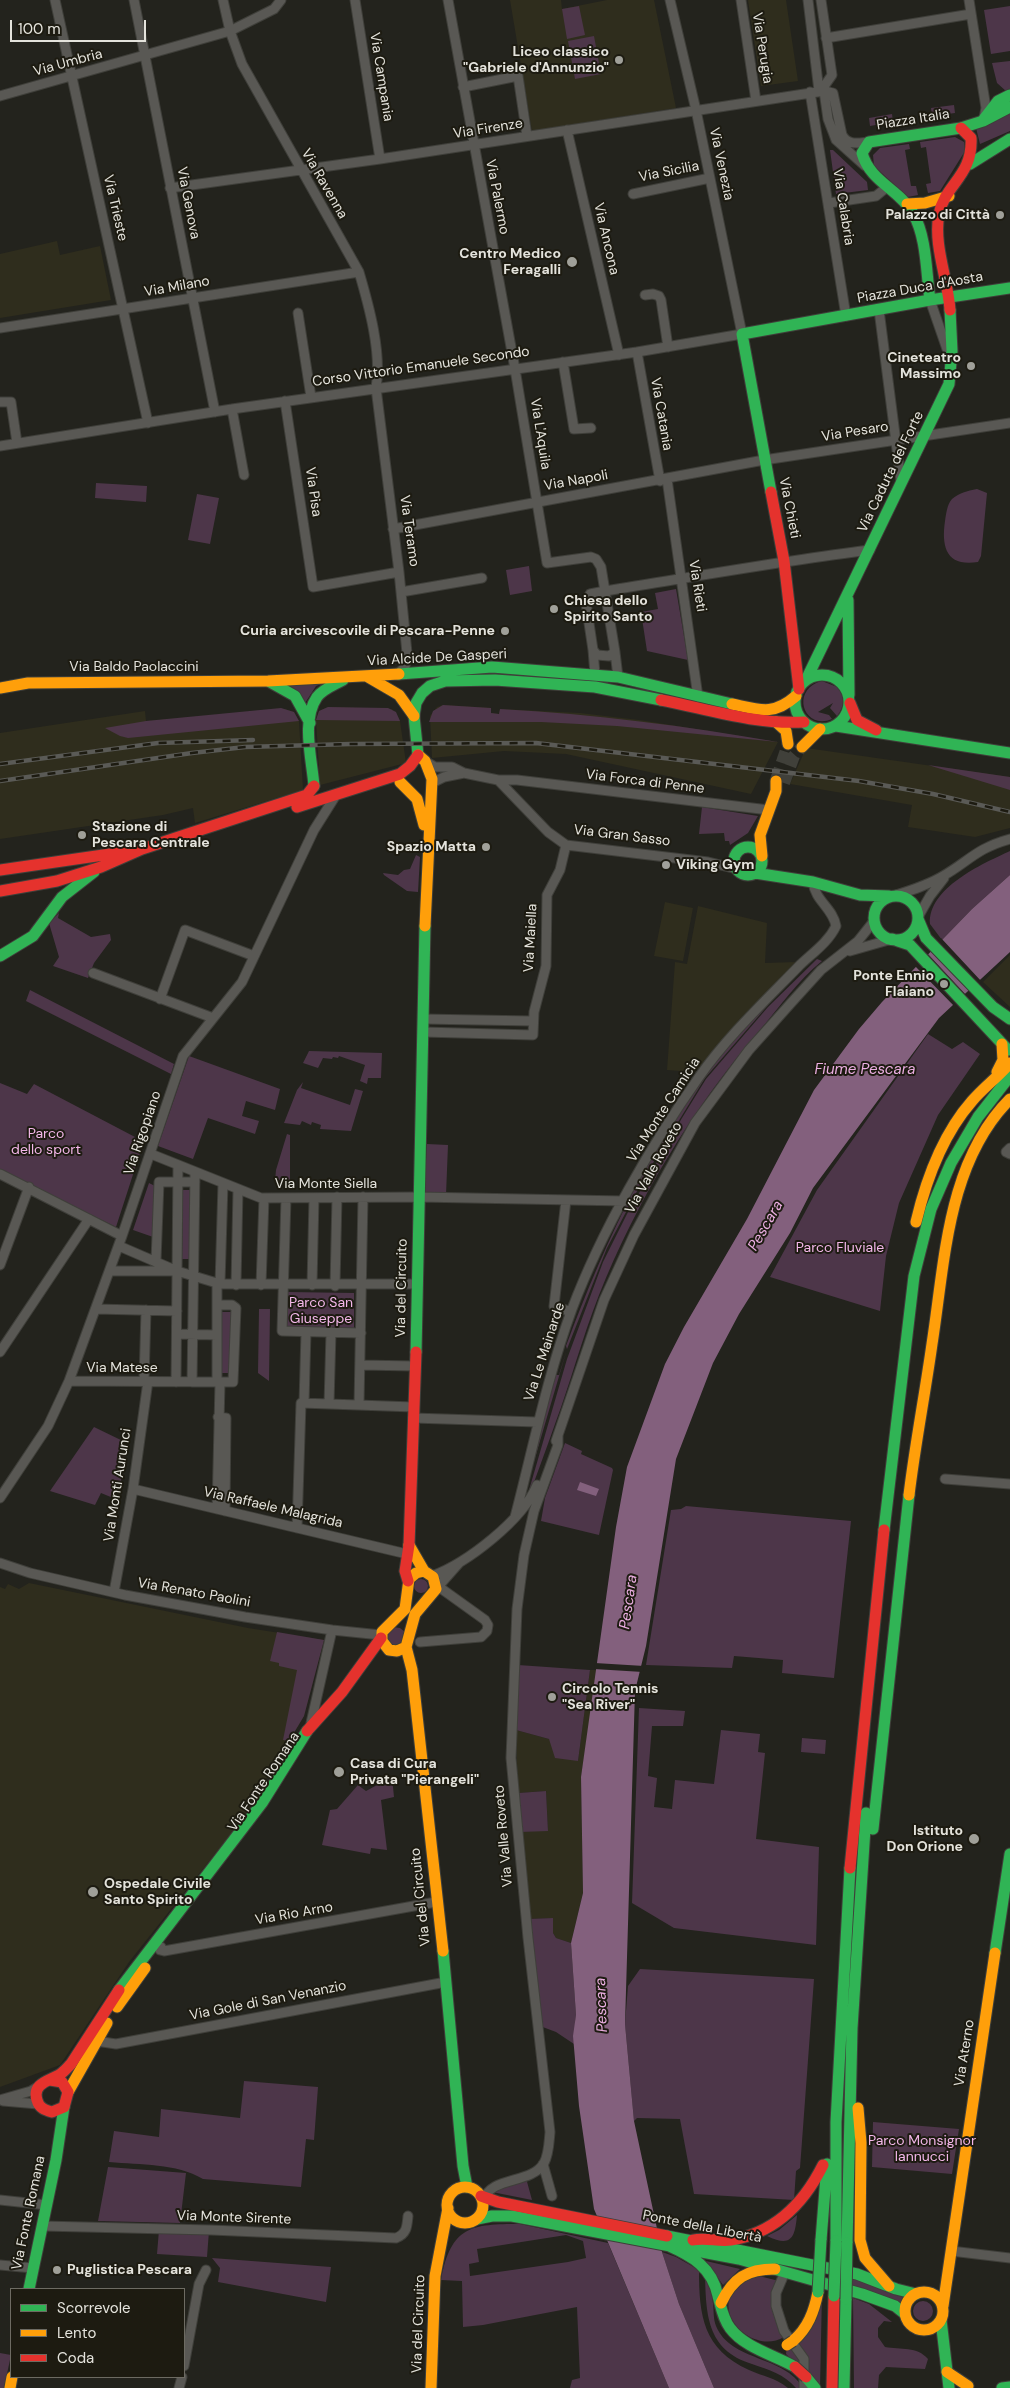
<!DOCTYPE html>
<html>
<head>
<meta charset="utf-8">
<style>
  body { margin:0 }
  #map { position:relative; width:1010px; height:2388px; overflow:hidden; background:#23231d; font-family:"DM Sans",sans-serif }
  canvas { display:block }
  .legend { position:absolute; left:10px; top:2288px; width:175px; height:90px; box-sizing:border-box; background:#1d1b11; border:1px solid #6d6b62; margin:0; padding:6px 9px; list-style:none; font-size:15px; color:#e4e3dc }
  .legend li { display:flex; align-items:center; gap:10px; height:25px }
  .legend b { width:25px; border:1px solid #6d6b62 }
  .scale { position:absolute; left:10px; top:20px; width:136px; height:22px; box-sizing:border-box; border:2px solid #e4e3dc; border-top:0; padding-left:6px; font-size:15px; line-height:18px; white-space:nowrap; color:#e4e3dc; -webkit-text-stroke:4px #1d1b11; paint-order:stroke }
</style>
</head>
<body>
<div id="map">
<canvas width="1010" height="2388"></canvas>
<ul class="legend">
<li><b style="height:6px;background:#30b455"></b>Scorrevole</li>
<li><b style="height:6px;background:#ff9f0a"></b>Lento</li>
<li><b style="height:6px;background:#e5322d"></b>Coda</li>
</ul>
<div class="scale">100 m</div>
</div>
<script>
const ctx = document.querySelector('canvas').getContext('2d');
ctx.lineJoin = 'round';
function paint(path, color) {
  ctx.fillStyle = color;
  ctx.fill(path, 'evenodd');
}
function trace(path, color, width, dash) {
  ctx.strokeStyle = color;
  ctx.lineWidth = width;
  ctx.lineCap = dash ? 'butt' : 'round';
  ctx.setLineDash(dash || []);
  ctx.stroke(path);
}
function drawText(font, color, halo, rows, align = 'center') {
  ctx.font = font + ' "DM Sans",sans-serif';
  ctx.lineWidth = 4;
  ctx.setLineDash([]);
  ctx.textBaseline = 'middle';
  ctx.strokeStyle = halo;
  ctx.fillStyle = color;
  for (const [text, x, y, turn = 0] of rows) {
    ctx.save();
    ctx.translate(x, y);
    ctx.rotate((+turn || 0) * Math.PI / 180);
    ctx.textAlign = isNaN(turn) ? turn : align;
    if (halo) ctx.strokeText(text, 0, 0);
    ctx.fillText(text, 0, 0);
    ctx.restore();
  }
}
paint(new Path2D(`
  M510 0H561L562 9 607 0H654L676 108 532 131Z
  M748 0H786L798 81 761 86Z
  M57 241 60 255 100 246 111 300 0 318V254Z
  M443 705 491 708V713L499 714 500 709 580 713 639 720 778 742 751 794 566 754 504 751 432 758 430 716 437 707Z
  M328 707 392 709 400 721 406 763 320 785 316 720 319 711Z
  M285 709 294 712 299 721 303 790 195 823 193 808 163 815 0 839V733L145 711 146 721Z
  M806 748 1010 777V828L975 837 908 827 912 805 790 784Z
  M665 902 693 908 683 961 654 956Z
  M698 906 767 923 765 963 797 962 744 1015 695 1072 667 1070 675 962 687 964Z
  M1010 955V1007L983 982Z
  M29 1583 248 1628 324 1640 304 1716 241 1821 129 1962 60 2065 0 2087V1587L5 1589 8 1584 19 1589Z
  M590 1670H597L581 1777 583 1893 571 1943 556 1938 553 1933V1918L527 1919 521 1832 548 1830 546 1791 518 1793 516 1730 549 1739 578 1761Z`), '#2f2d1d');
paint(new Path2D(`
  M579 6 585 35 567 39 562 9Z
  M1010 6V51L991 54 984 10Z
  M594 36 601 74 575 79 568 41Z
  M1010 61V91L1007 92 997 83 992 63Z
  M954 105 955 113 932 116 931 108Z
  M1010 112V131L980 144 976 128Z
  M892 114 893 122 870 126 869 118Z
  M955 137 964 142 965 151 940 191 928 193 926 184 931 183 926 147 921 148 920 142Z
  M909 144 910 149 905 150 911 186H916L918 195 908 197 874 166 873 155 880 148Z
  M830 150H833L867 182 868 190 836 194Z
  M96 483 147 486 146 502 95 498Z
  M977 489 987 493 981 556 978 562C947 567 941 548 945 521 946 515 947 504 952 499 959 493 967 491 977 489Z
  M197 494 219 498 210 544 188 540Z
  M529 566 532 591 510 595 506 570Z
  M676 589 688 660 647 651 641 612 658 609 655 593Z
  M822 681 837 687C845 696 845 706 837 716L830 708 833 703 818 712 829 715 832 719C803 731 790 689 822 681Z
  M278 682H326L316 686 305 703Z
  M443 705 491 708V713L499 714 500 709C595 714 685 726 778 742L617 726 541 722H429L433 711Z
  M328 707 388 708 396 712 400 721 316 720 319 711Z
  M281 708 294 712 299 721 128 738 120 736 105 728 146 721Z
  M928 765 1010 777V790Z
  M702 807 758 816 748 833 730 845 729 841H725L724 833 699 834Z
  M1010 851V875L972 909 942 940 930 924C928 888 982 864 1010 851Z
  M416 855 420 857 418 892 407 891 384 875 383 873 398 875 404 870 410 869Z
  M59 913 58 918 91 937 110 934 111 940 94 963 88 978 53 966 59 957 49 923Z
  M817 959 822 961C798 980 779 1008 759 1031 692 1109 637 1200 599 1295 582 1338 571 1381 555 1424 546 1450 536 1476 527 1502L525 1504 567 1359 603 1262 627 1214 682 1118 706 1079 768 1007Z
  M30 990 174 1064 171 1074 26 1001Z
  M769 1004 705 1078 645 1176 607 1248 567 1349 530 1475 537 1440 556 1375H559L567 1349 566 1346C606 1239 655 1133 730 1045 742 1032 754 1014 769 1004Z
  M928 1034 952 1049 963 1042 980 1054 938 1115 899 1203 886 1256 880 1311 770 1277 817 1190Z
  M309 1051 382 1053 381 1078H368L367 1084 360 1081 365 1065 339 1056 338 1058 333 1057 332 1059 323 1058 318 1068 303 1063Z
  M189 1056 280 1089 275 1110 246 1101 242 1116 259 1121 255 1134 208 1118 193 1159 158 1146Z
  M303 1082 301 1088 350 1105 355 1089 363 1091 351 1131 320 1129 321 1125 312 1122 311 1125 302 1121 300 1125 284 1123 297 1090Z
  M0 1083 27 1094 34 1084 135 1137 131 1143 137 1147 136 1150 140 1153 116 1227 0 1170Z
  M287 1134 290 1135V1184L275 1181 276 1170Z
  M427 1144 448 1145 446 1195H424Z
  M149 1183 155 1186 153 1237 133 1230Z
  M183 1190H193L192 1259H182Z
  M288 1292 354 1293V1330L287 1328Z
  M259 1309H270L269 1381 258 1373Z
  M221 1312H233L232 1373H219Z
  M94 1427 127 1443 118 1500 101 1493 95 1505 50 1491Z
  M565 1443 582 1451 581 1454 612 1468 613 1470 599 1535 541 1521 545 1498Z
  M686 1506 851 1521 834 1678 782 1673 783 1660 734 1656 732 1668 646 1665 671 1510 681 1509Z
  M414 1586a7 7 0 1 1 14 0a7 7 0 1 1-14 0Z
  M393 1627 400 1628 405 1632 402 1645H390L386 1633Z
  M277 1632 324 1640 304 1716 289 1741 283 1740 297 1670 279 1666V1663L270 1661Z
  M518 1665 590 1670 578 1761 555 1758 549 1739 516 1730Z
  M639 1708 685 1711 683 1726H652L648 1776 657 1778 654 1807 672 1809 675 1780 714 1784 721 1730 760 1734 758 1752 765 1753 756 1839 819 1847 816 1945 674 1928 632 1903Z
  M802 1738 826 1740 825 1754 801 1752Z
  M392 1777 394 1797 381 1800 387 1850 371 1848 370 1854 322 1845 330 1810 337 1809 358 1785 366 1791Z
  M546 1791 548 1831 521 1832 518 1793Z
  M553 1918V1933L556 1938 571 1943 576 2015 574 2044 556 2032 540 2026 527 1919Z
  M640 1969 814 1979 800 2168 796 2171 794 2200 694 2194 680 2119 637 2118 634 2121 625 2024 628 1986Z
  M244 2081 318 2087 314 2140 306 2139 301 2187 203 2179C176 2163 141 2165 109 2162L114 2131 159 2137 161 2109 240 2118Z
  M873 2122 959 2129 952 2174 872 2167Z
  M108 2167 186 2173 180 2223 98 2221Z
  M526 2178 532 2200 492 2192Z
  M797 2215C795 2237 792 2248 767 2236L779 2230Z
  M520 2224 608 2243 669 2388H570L572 2380 580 2378 577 2307 483 2325 463 2327 462 2281 441 2280C451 2226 471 2224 520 2224ZM566 2235 583 2241 586 2258 568 2262 470 2276 469 2264 479 2262 477 2249Z
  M159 2230 209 2231 207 2257 157 2254Z
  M662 2252 676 2257 699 2270C699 2316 703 2349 749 2370 764 2377 774 2377 788 2388H714L679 2304Z
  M212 2258 331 2267 326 2302 218 2282 220 2268Z
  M706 2261 740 2269 723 2285Z
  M705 2273C708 2282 712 2293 713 2303 714 2311 713 2318 716 2326 731 2362 784 2355 803 2388H796C784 2374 769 2370 752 2364 706 2350 706 2313 705 2273Z
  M755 2275 779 2281C769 2306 772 2314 784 2337 754 2355 712 2315 735 2288 739 2283 749 2279 755 2275Z
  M850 2277 906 2298 902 2307 850 2284Z
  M822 2293 820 2388 786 2354 787 2346Z
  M853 2298 869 2304 892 2322 884 2321 878 2328V2337L885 2347C901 2350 917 2346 928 2359L925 2369 886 2367 879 2375 878 2388H854Z
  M913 2311a10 10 0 1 1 20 0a10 10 0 1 1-20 0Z
  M0 2353 11 2355 4 2388H0Z`), '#4d3649');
paint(new Path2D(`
  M1010 875V952L939 1018 813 1188 790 1233 739 1314 713 1363 676 1459 646 1646 635 1691 625 2024 634 2121 662 2252 679 2304 714 2388H669L594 2209 579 2106 573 2036 576 2015 571 1943 583 1893 581 1777 616 1527 627 1467 665 1364 684 1327 747 1219 814 1090 859 1029 882 1002 972 909Z
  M580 1482 599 1489 596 1496 577 1490Z`), '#83607d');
paint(new Path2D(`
  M941 938 982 982 970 992 929 950Z
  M927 953 967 996 955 1007 915 966Z
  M595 1663 644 1666 643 1672 594 1669Z`), '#23231d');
trace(new Path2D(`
  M776 780 788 744
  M784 783 794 756 802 747`), '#40403a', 12, [12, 6]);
const street = new Path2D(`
  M55 0 148 423
  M134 0 215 412
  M223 0 230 31 242 64 359 272C369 306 382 353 376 388L399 572 407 653 405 667 397 675
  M355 0 380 159
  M448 0 515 369 547 563 591 557 596 559 601 567 615 652 609 656 597 655 593 650 586 603 590 594 605 591C693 577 781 561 870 550
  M741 0 756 101
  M808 0 819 91
  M821 0 832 75 825 85 824 91 828 119 836 140 865 166
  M969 0 986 108 984 118
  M826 38 971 14
  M463 87 518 76 527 136
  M810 92 846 316
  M0 96 230 31 274 9 281 0
  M567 130 619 355
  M170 188 380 159 824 91 833 93 842 135C848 146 858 143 869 142
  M633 194 710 178
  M829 203 876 196 887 187
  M645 295 653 294 659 296 661 300 668 347
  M930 300 948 352
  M879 310 901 481
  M298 313 311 397
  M0 328 359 272
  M637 352 660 481
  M563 362 574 429 591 428
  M285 401 313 587 399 572
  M0 402H11L17 443
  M232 409 244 475
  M0 446 232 409 637 352 742 334 696 110 670 0
  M667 479 698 697
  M393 529 764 460 1010 423
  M401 592 482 578
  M593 650 595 674
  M615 652 618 677
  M425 761 435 767H452L464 773 498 780H517L769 810
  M498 780 548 832 566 845 708 862 737 869
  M432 783 444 777 464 773
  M896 895C912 890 928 885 943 876 969 861 977 848 1010 839
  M918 917 930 896 944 878
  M850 951 892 939
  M93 973 213 1018
  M160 999 185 930 254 956
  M423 1019 532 1021
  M423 1032 533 1035 534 1012 546 966 547 895 560 870 566 845
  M1010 1148 1006 1152 1010 1154
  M151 1154 261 1198 419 1197 624 1201
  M0 1174 122 1236
  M286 1198 282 1331 361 1333
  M566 1200 554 1306 571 1312
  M119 1246 177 1271 220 1284H418
  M156 1261 159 1182H195
  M0 1265 29 1187
  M110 1271H174
  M220 1284 223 1183
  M236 1285 238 1189
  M261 1285 264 1198
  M312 1285 314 1198
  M335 1286 337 1197
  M96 1309 177 1311
  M177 1334 217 1335
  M0 1352 89 1219
  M360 1365 415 1366
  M69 1381 233 1382 236 1308 232 1305H217
  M144 1381 146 1310
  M176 1382 178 1165
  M192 1382 195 1172
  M217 1382V1283
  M304 1403 306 1332
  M329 1404 331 1332
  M359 1405 363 1197
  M218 1417 226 1418 225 1511
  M413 1418 537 1422
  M556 1441 604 1300 634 1235 695 1123 749 1050 791 1003 821 970 858 941 874 921
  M945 1479 1010 1484
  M133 1489 407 1554
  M0 1498 48 1426 69 1381 122 1236 183 1056 242 982 314 830 336 795
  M217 1509 220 1382
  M515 1517C533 1448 547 1377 572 1309 601 1232 651 1145 699 1077 727 1037 764 1002 798 967 811 954 828 943 836 926 833 908 815 901 813 882
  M297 1528 301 1403 414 1407
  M0 1563 30 1573 125 1595 245 1617 332 1630 381 1635
  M432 1576C467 1563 523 1520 537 1485
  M436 1589 459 1563
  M114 1592 133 1489 148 1381
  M420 1642 481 1637 487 1631 488 1625 485 1620 439 1587
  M311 1723 332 1630
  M161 1947 160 1950 164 1951 436 1902
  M96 2041 116 2044 446 1982
  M0 2100 31 2091 39 2086
  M3 2101 38 2104
  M543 2164 552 2196
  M0 2200 47 2205
  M483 2201C491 2175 531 2185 544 2163 549 2154 549 2142 550 2132L528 1938 511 1758 517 1609 524 1555 534 1511 558 1445V1435
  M42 2226 211 2230 396 2238C407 2234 407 2226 408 2216
  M951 2251 1010 2258
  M0 2265 33 2268
  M785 2272 776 2293V2306L784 2331 804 2359V2388
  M184 2366 199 2284 206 2270
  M179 2388 182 2377`);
const fast = new Path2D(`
  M984 119 998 101 1010 95
  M970 164 1010 139
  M930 300C926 272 927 238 913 213 899 189 870 182 862 153L869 142 961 128 983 121 1010 107
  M771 492 742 334 930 300 1010 288
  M848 600 849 695
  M399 674 492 667 618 677 732 704
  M795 702a27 27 0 1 1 54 0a27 27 0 1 1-54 0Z
  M806 680 949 384 952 351 950 310
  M270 682 295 696 310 723
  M836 726 1010 753
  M418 755 414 716 416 703 422 693 430 686 445 681 495 680 595 687 661 700
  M314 786C312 760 301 720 317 697 323 689 334 685 343 680
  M734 861a14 14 0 1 1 28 0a14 14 0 1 1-28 0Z
  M755 873 813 882 860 895 889 896
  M874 918a22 22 0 1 1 44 0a22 22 0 1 1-44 0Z
  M918 919 926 938 993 1007 1010 1019
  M892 939 910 945 1008 1050
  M0 956 33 936 62 897 94 872
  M416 1352 425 926
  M884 1530 914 1276 931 1209 951 1163 978 1117 1010 1076
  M873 1829 909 1495
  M443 1951 463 2166 467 2187
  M995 1953 1010 1854
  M119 1990 262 1803 307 1731
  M477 2219 492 2216H512L739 2259 862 2294 895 2306 905 2314
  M667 2236 857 2274 896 2289 916 2294
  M821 2240 827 2164
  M836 2241V2122L850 1868
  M847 2243 852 2028 866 1813
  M667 2245C692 2256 712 2267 718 2296 721 2307 723 2319 730 2328 745 2348 774 2355 795 2367
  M29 2289 56 2160 64 2107
  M941 2320 949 2388
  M806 2377 815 2388
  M844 2388 846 2299
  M1002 2388 1010 2387`);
const slow = new Path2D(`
  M907 204 925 203 949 196
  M368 677 399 695 414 716
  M0 688 28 683 268 681 399 674
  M732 704C760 710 773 716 796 696
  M776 722 786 731 788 744
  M802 747 820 729
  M418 755 425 761 432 779 425 926
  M400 782 417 799 424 825
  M762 856 760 835 776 791V781
  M997 1072 1003 1060 1002 1044
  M916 1222C926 1180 943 1134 972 1101 984 1087 998 1077 1010 1063
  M909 1495C915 1445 925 1394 932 1344 945 1261 947 1162 1010 1099
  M409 1545 424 1571
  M424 1571 433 1577 436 1589 415 1614 406 1647 397 1651 389 1650 382 1641V1632L405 1609 409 1579 416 1573Z
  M406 1647 412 1670 443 1951
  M117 2007 145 1968
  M68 2092 107 2023
  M858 2108 861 2143 860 2240 865 2258 889 2286
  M447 2205a18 18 0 1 1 36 0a18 18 0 1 1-36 0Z
  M905 2311a19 19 0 1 1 38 0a19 19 0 1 1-38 0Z
  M721 2303C733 2278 747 2269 775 2269
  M943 2306 995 1953
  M793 2341C808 2328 814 2312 818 2292
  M947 2372 968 2386
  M10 2388 12 2377
  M431 2388 435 2276 448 2208`);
const jam = new Path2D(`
  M950 310C948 279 933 245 939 214 945 184 973 176 971 138L961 128
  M771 492 784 561 799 689
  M661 700C707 709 756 725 804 722
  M850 703 857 720 876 730
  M297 807 400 774 410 766 418 755
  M0 870 124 852
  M0 891 57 881 101 867 142 849 307 795 314 786
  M408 1581 405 1571 409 1545 416 1352
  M307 1731 342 1692 381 1638
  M850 1868 884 1530
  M50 2080 62 2082 68 2092 64 2107 52 2112C45 2110 39 2108 37 2100 32 2084 48 2081 59 2075 64 2072 67 2068 71 2064L119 1990
  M481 2196 498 2202 667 2236
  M693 2240C706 2237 718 2242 731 2240 775 2233 804 2203 823 2165
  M832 2388 834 2296`);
trace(street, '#3f3f3a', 11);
trace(fast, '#3f3f3a', 13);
trace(slow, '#3f3f3a', 13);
trace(jam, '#3f3f3a', 13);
trace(street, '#595854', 9);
trace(fast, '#30b455', 11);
trace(slow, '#ff9f0a', 11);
trace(jam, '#e5322d', 11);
const rail = new Path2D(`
  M0 764 158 743 253 740
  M0 781 192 753 245 747 351 744 536 743 859 781 933 794 1010 812`);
trace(rail, '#5a5a56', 4.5);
trace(rail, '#1d1b11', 2.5, [8]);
const fastBridge = new Path2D(`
  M818 2292 821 2240
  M834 2296 836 2241
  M846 2299 847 2243`);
const slowBridge = new Path2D(`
  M787 2345 793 2341`);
const jamBridge = new Path2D(`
  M795 2367 806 2377`);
trace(fastBridge, '#3f3f3a', 13, []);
trace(slowBridge, '#3f3f3a', 13, []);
trace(jamBridge, '#3f3f3a', 13, []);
trace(fastBridge, '#30b455', 11);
trace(slowBridge, '#ff9f0a', 11);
trace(jamBridge, '#e5322d', 11);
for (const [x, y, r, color] of [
  [619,60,5,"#a0a099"],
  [1000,215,5,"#a0a099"],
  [572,262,6,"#a0a099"],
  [971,366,5,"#a0a099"],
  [554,609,5,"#a0a099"],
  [505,631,5,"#a0a099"],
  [82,835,5,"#a0a099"],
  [486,847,5,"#a0a099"],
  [666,865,5,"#a0a099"],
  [944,984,5,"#a0a099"],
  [552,1697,5,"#a0a099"],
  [339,1772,6,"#a0a099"],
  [974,1839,6,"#a0a099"],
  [93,1892,6,"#a0a099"],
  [57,2270,5,"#a0a099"]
]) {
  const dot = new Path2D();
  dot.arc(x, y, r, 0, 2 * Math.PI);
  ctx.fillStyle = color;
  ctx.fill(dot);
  trace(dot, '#1d1b11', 2);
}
drawText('14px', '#e4e3dc', '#1d1b11', [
  ["Via Perugia",762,48,81],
  ["Via Umbria",68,63,-15],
  ["Via Campania",381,77,81],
  ["Piazza Italia",913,120,-9],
  ["Via Firenze",488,129,-9],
  ["Via Venezia",721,164,78],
  ["Via Sicilia",669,172,-11],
  ["Via Ravenna",324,184,60],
  ["Via Palermo",497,197,79],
  ["Via Genova",188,203,79],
  ["Via Calabria",843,207,81],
  ["Via Trieste",115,208,77],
  ["Via Ancona",606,239,77],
  ["Via Milano",177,287,-10],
  ["Piazza Duca d'Aosta",920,288,-10],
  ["Corso Vittorio Emanuele Secondo",421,367,-8],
  ["Via Catania",661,414,80],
  ["Via Pesaro",855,432,-9],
  ["Via L'Aquila",540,434,81],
  ["Via Caduta del Forte",891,472,-64],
  ["Via Napoli",576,481,-10],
  ["Via Pisa",313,492,82],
  ["Via Chieti",789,508,79],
  ["Via Teramo",409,531,82],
  ["Via Rieti",697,586,81],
  ["Via Alcide De Gasperi",437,658,-3],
  ["Via Baldo Paolaccini",134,667],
  ["Via Forca di Penne",645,782,7],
  ["Via Gran Sasso",622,836,7],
  ["Via Maiella",531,938,-87],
  ["Via Monte Camicia",664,1110,-57],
  ["Via Rigopiano",143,1133,-71],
  ["Via Valle Roveto",654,1168,-61],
  ["Via Monte Siella",326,1184],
  ["Via del Circuito",402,1288,-89],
  ["Via Le Mainarde",545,1352,-72],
  ["Via Matese",122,1368],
  ["Via Monti Aurunci",118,1485,-81],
  ["Via Raffaele Malagrida",273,1508,13],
  ["Via Renato Paolini",194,1593,10],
  ["Via Fonte Romana",264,1782,-56],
  ["Via Valle Roveto",504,1836,-95],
  ["Via del Circuito",421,1897,-96],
  ["Via Rio Arno",294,1914,-10],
  ["Via Gole di San Venanzio",268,2001,-11],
  ["Via Aterno",965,2053,-81],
  ["Via Fonte Romana",29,2213,-78],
  ["Via Monte Sirente",234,2218,2],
  ["Ponte della Libertà",702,2227,11],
  ["Via del Circuito",419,2324,-88]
]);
drawText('bold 14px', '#e4e3dc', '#1d1b11', [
  ["Liceo classico",609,52],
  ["\"Gabriele d'Annunzio\"",609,68],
  ["Palazzo di Città",990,215],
  ["Centro Medico",561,254],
  ["Feragalli",561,270],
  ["Cineteatro",961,358],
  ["Massimo",961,374],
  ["Chiesa dello",564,601,"left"],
  ["Spirito Santo",564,617,"left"],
  ["Curia arcivescovile di Pescara-Penne",495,631],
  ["Stazione di",92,827,"left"],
  ["Pescara Centrale",92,843,"left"],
  ["Spazio Matta",476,847],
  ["Viking Gym",676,865,"left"],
  ["Ponte Ennio",934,976],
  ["Flaiano",934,992],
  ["Circolo Tennis",562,1689,"left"],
  ["\"Sea River\"",562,1705,"left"],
  ["Casa di Cura",350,1764,"left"],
  ["Privata \"Pierangeli\"",350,1780,"left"],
  ["Istituto",963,1831],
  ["Don Orione",963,1847],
  ["Ospedale Civile",104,1884,"left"],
  ["Santo Spirito",104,1900,"left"],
  ["Puglistica Pescara",67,2270,"left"]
], 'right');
drawText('14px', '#f4b7ea', '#1d1b11', [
  ["Parco",46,1134],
  ["dello sport",46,1150],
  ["Parco Fluviale",840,1248],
  ["Parco San",321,1303],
  ["Giuseppe",321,1319],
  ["Parco Monsignor",922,2141],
  ["Iannucci",922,2157]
]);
drawText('italic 15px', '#ebaee1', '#1d1b11', [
  ["Fiume Pescara",865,1070],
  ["Pescara",766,1226,-60],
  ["Pescara",629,1602,-82],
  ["Pescara",602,2005,-92]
]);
</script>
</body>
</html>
